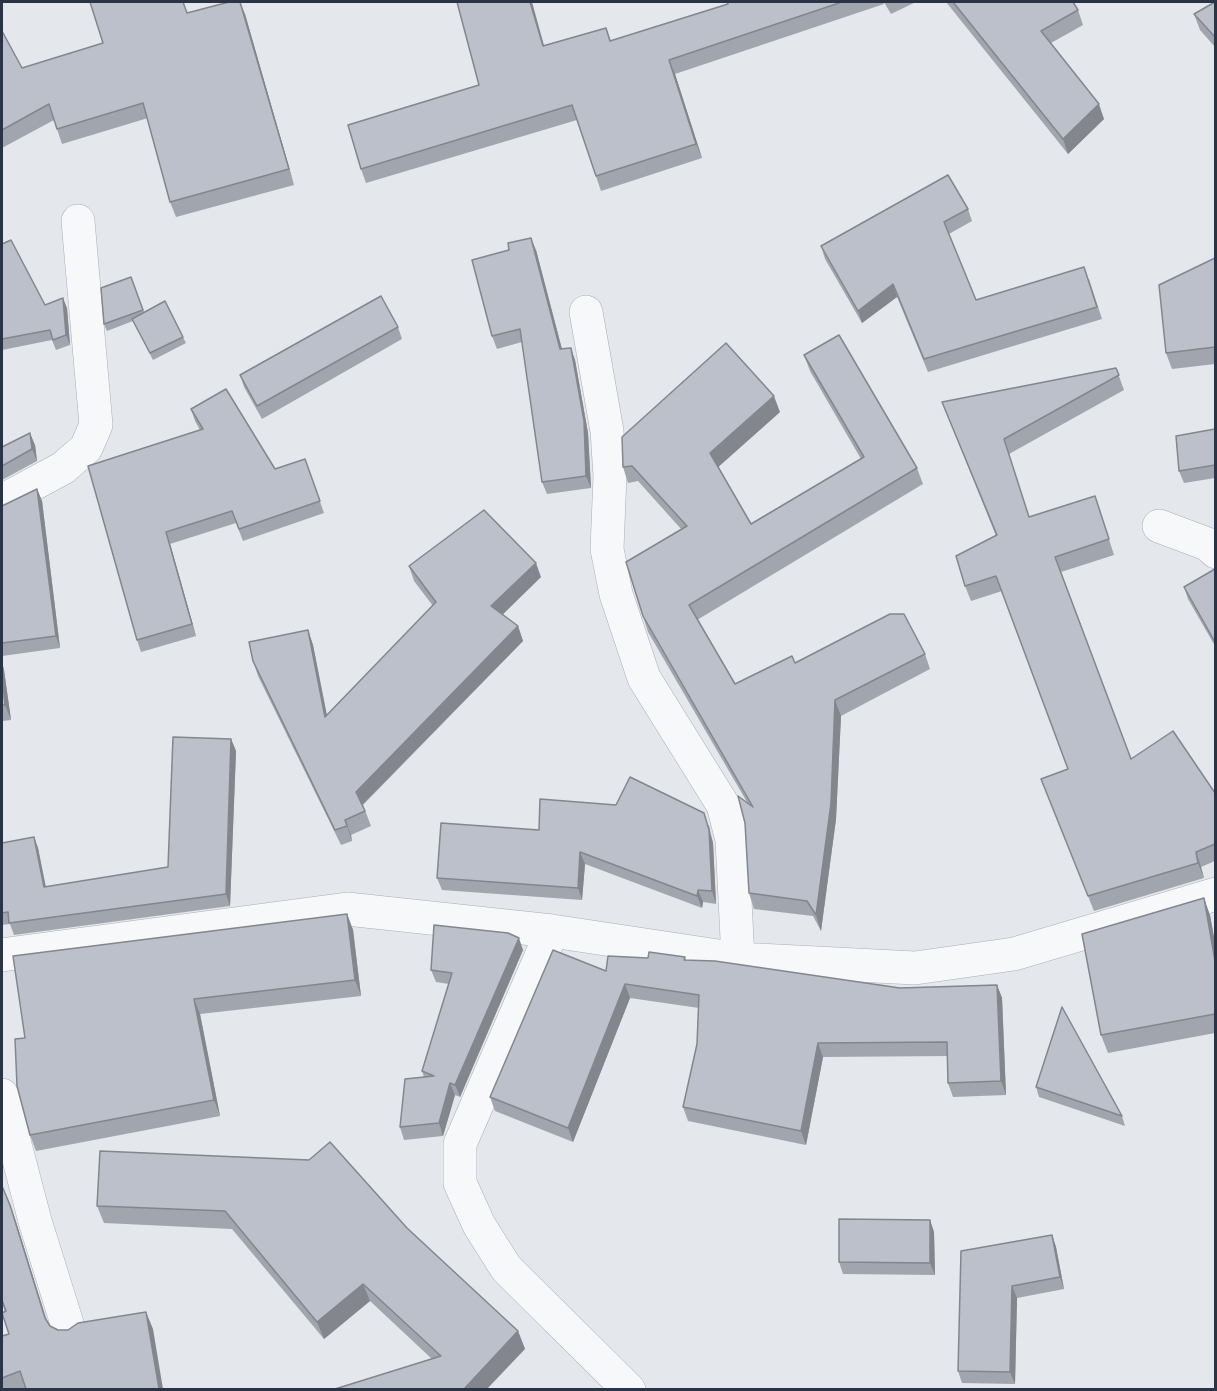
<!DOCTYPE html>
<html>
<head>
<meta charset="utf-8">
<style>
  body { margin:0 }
  #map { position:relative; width:1217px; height:1391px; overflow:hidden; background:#e4e7ec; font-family:"Alegreya Sans",sans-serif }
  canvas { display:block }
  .frame { position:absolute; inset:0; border:3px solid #2b3445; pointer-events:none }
</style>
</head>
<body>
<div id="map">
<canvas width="1217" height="1391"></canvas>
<div class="frame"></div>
</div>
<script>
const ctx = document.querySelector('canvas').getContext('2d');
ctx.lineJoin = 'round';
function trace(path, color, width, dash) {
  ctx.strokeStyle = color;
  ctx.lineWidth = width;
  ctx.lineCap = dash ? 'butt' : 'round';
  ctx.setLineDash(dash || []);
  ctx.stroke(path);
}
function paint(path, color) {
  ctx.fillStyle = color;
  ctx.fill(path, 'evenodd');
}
const minor = new Path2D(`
  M586 312 607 431 610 476 607 549 616 594 644 678 723 805 732 840 738 959
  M2 501 63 468 86 448 96 425 78 221
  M1159 526 1207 544 1216 552
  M552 931 460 1144V1183L479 1225 506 1268 629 1390
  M2 955 347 909 552 931 738 959 915 968 1014 954 1216 894
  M2 1095 35 1221 69 1330`);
trace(minor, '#a9aeb7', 34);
trace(minor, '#f7f8fa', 33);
paint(new Path2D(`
  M727 2H883L884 4 675 74 702 158 601 191 577 120 366 183 361 169 479 85 544 45 606 28 611 41 728 4Z
  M884 2H916L891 14Z
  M946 2H1073L1078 10 1083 25 1051 43 1104 119 1068 154Z
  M1215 2V47L1200 30 1194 14Z
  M187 13 245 14 294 185 176 217 170 202 148 118 62 144 54 120 2 148V31L22 68 103 43Z
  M968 209 972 221 949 234 976 300 1089 279 1102 319 928 372 897 297 862 323 825 259 821 246Z
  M2 244 45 305 67 308 70 345 56 350 52 340 2 350Z
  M536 250 562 349 575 360 588 433 591 488 547 494 542 482 522 342 497 349 492 336Z
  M1215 258V364L1172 369 1166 353Z
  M131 277 144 312 183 337 186 343 153 360 133 321 107 331 104 324Z
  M398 327 402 339 262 419 244 387 240 375Z
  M804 355 917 468 923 484 697 620 735 684 795 663 925 654 930 669 841 716 836 819 821 931 813 916 754 909 749 893 747 802 648 632 643 616 682 530 638 481 628 483 623 467 780 412 718 467 751 524 861 459 810 371Z
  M1116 368 1124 390 1009 454 1029 517 1095 496 1114 555 1061 572 1131 759 1215 793V861L1201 867 1204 878 1094 911 1041 779 1068 769 1002 591 971 601 965 586 996 536 942 402Z
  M191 409 275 469 305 459 324 513 243 541 236 523 170 544 196 636 141 652 137 640 88 466 200 430 195 421Z
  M1215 429V478L1184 483 1179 471Z
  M35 445 37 461 2 480V447Z
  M37 489 42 501 60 648 2 656V506Z
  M409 566 541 577 503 614 518 626 523 641 363 805 371 826 351 835 352 841 341 845 258 676 253 661 308 630 313 645 327 715 433 606 414 581Z
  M1215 569V646L1188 599 1184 587Z
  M2 662 4 670 11 720 2 721Z
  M231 739 236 751 230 906 14 935 10 924 2 925V843L34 837 38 848 46 887 168 867Z
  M709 825 713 843 716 904 703 902 702 908 585 864 582 900 442 890 437 878 539 830Z
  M347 914 353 930 361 996 200 1014 220 1116 36 1151 30 1135 25 1038Z
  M1210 915 1215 943V1033L1108 1053 1101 1035Z
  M523 950 460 1097 455 1095 443 1136 404 1140 400 1127 424 1077 422 1071 449 984 436 982 431 970Z
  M685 957 686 960 900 988 997 985 1002 998 1006 1095 953 1097 948 1083 947 1056 823 1057 806 1145 688 1121 683 1107 697 1044 699 1008 630 998 573 1142 495 1111 490 1097 606 971 648 958Z
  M1036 1087 1122 1116 1125 1126 1039 1097Z
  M100 1151 407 1228 518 1331 525 1349 432 1359 370 1301 324 1339 232 1229 104 1223 97 1206Z
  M2 1186 16 1222 47 1321 50 1326 58 1330 153 1329 26 1389H2V1336L9 1334 5 1312 2 1303Z
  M930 1220 934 1232 935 1275 843 1274 839 1262Z
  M1052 1235 1056 1247 1064 1289 1017 1298 1015 1384 962 1383 958 1371 961 1251Z`), '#a1a5ae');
paint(new Path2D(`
  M240 2 245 14 294 185 289 169Z
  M530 2H532L548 60 543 46Z
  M669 60 675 74 702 158 696 144Z
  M1099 104 1104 119 1068 154 1063 139Z
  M531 238 536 250 565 361 560 349Z
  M893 284 897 297 862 323 858 311Z
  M63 298 67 308 70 345 66 335Z
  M571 348 575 360 588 433 591 488 586 476Z
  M774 396 780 412 716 469 710 453Z
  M30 433 35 445 37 461 32 449Z
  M37 489 42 501 60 648 56 636Z
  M166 532 170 544 196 636 192 624Z
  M536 563 541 577 497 620 491 606Z
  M518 626 523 641 361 806 356 792Z
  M308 630 313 645 330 732 325 717Z
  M2 662 4 670 11 720 5 705 2 675Z
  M835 700 841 716 836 819 821 931 816 915Z
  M231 739 236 751 230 906 226 894Z
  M704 813 713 843 716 904 712 891Z
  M345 820 351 835 352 841Z
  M34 837 38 848 48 899 44 887Z
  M580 852 585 864 582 900 578 888Z
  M1196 852 1201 867 1204 878 1198 863Z
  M698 890 703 902 702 908 697 896Z
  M1204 898 1210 915 1215 943V961Z
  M347 914 353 930 361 996 355 980Z
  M519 938 523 950 460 1097 455 1085Z
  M625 984 630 998 573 1142 568 1128Z
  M997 985 1002 998 1006 1095 1001 1081Z
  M194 999 200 1014 220 1116 214 1100Z
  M818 1043 823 1057 806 1145 801 1131Z
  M450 1083 455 1095 443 1136 439 1123Z
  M10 1205 16 1222 51 1336 45 1318Z
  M930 1220 934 1232 935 1275 930 1263Z
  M1052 1235 1056 1247 1064 1289 1060 1277Z
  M363 1284 370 1301 324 1339 317 1322Z
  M1012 1286 1017 1298 1015 1384 1010 1372Z
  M146 1312 153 1329 163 1389H159Z
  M518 1331 525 1349 487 1389H464Z`), '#83868d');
const building = new Path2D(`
  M90 2H183L187 13 229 2H240L289 169 170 202 143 103 57 129 49 104 2 130V31L22 68 103 43Z
  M457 2H530L543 46 606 28 610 41 728 4 727 2H842L669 60 696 144 596 176 572 105 361 169 348 125 479 85Z
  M953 2H1073L1078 10 1041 31 1099 104 1063 139Z
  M1215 2V37L1194 14Z
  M948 175 968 209 944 222 976 300 1084 267 1097 307 924 359 893 284 858 311 821 246Z
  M531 238 560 349 571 348 584 421 586 476 542 482 520 329 492 336 472 260 509 250 508 243Z
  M11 240 45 305 63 298 66 335 53 340 50 330 2 339V244Z
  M1215 258V347L1166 353 1159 285Z
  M131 277 143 310 104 324 101 288Z
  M381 296 398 327 257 406 240 375Z
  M165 301 183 337 150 353 132 319Z
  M839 335 917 468 689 605 735 684 792 656 795 663 890 614H904L925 654 835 700 831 803 816 915 807 901 749 893 745 823 738 796 753 807 643 616 626 562 687 526 632 466 623 467 622 437 726 343 774 396 710 453 751 524 864 457 804 355Z
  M1116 368 1119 375 1004 439 1029 517 1095 496 1109 539 1055 557 1131 759 1173 731 1215 793V844L1196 852 1198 863 1088 896 1041 779 1068 769 996 576 965 586 956 556 997 535 942 402Z
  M226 389 275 469 305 459 320 501 239 529 232 511 166 532 192 624 137 640 88 466 203 429 191 409Z
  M1215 429V465L1179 471 1176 436Z
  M30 433 32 449 2 466V447Z
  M37 489 56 636 2 643V506Z
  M484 510 536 563 491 606 518 626 356 792 365 811 345 820 347 826 335 830 253 661 249 642 308 630 325 717 436 602 409 566Z
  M1215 569V642L1184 587Z
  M2 675 5 705H2Z
  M173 737 231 739 226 894 9 923 8 912 2 913V843L34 837 44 887 168 867Z
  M630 777 704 813 709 830 712 891 698 890 697 896 580 852 578 888 437 878 441 823 539 830 540 799 616 805Z
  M1204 898 1215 961V1014L1101 1035 1082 934Z
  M347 914 355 980 194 999 214 1100 30 1135 17 1086 15 1039 25 1038 13 956Z
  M434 925 508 933 519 938 455 1085 450 1083 439 1123 400 1127 405 1079 434 1076 422 1071 452 973 431 970Z
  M553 950 606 971 608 956 648 958 649 952 685 957 684 960 715 961 900 988 997 985 1001 1081 948 1083 947 1042 818 1043 801 1131 683 1107 697 1044 699 995 625 984 568 1128 490 1097Z
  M1062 1007 1122 1116 1036 1087Z
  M330 1142 407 1228 518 1331 464 1389H335L441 1356 363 1284 317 1322 225 1211 97 1206 100 1151 309 1160Z
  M2 1186 10 1205 45 1318 50 1326 58 1330H68L78 1323 146 1312 159 1389H26L20 1371 2 1378V1336L9 1334 2 1313 6 1311 2 1300Z
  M839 1219 930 1220V1263L839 1262Z
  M1052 1235 1060 1277 1012 1286 1010 1372 958 1371 961 1251Z`);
paint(building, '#bbc0ca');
trace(building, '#83868d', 1.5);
</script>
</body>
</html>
